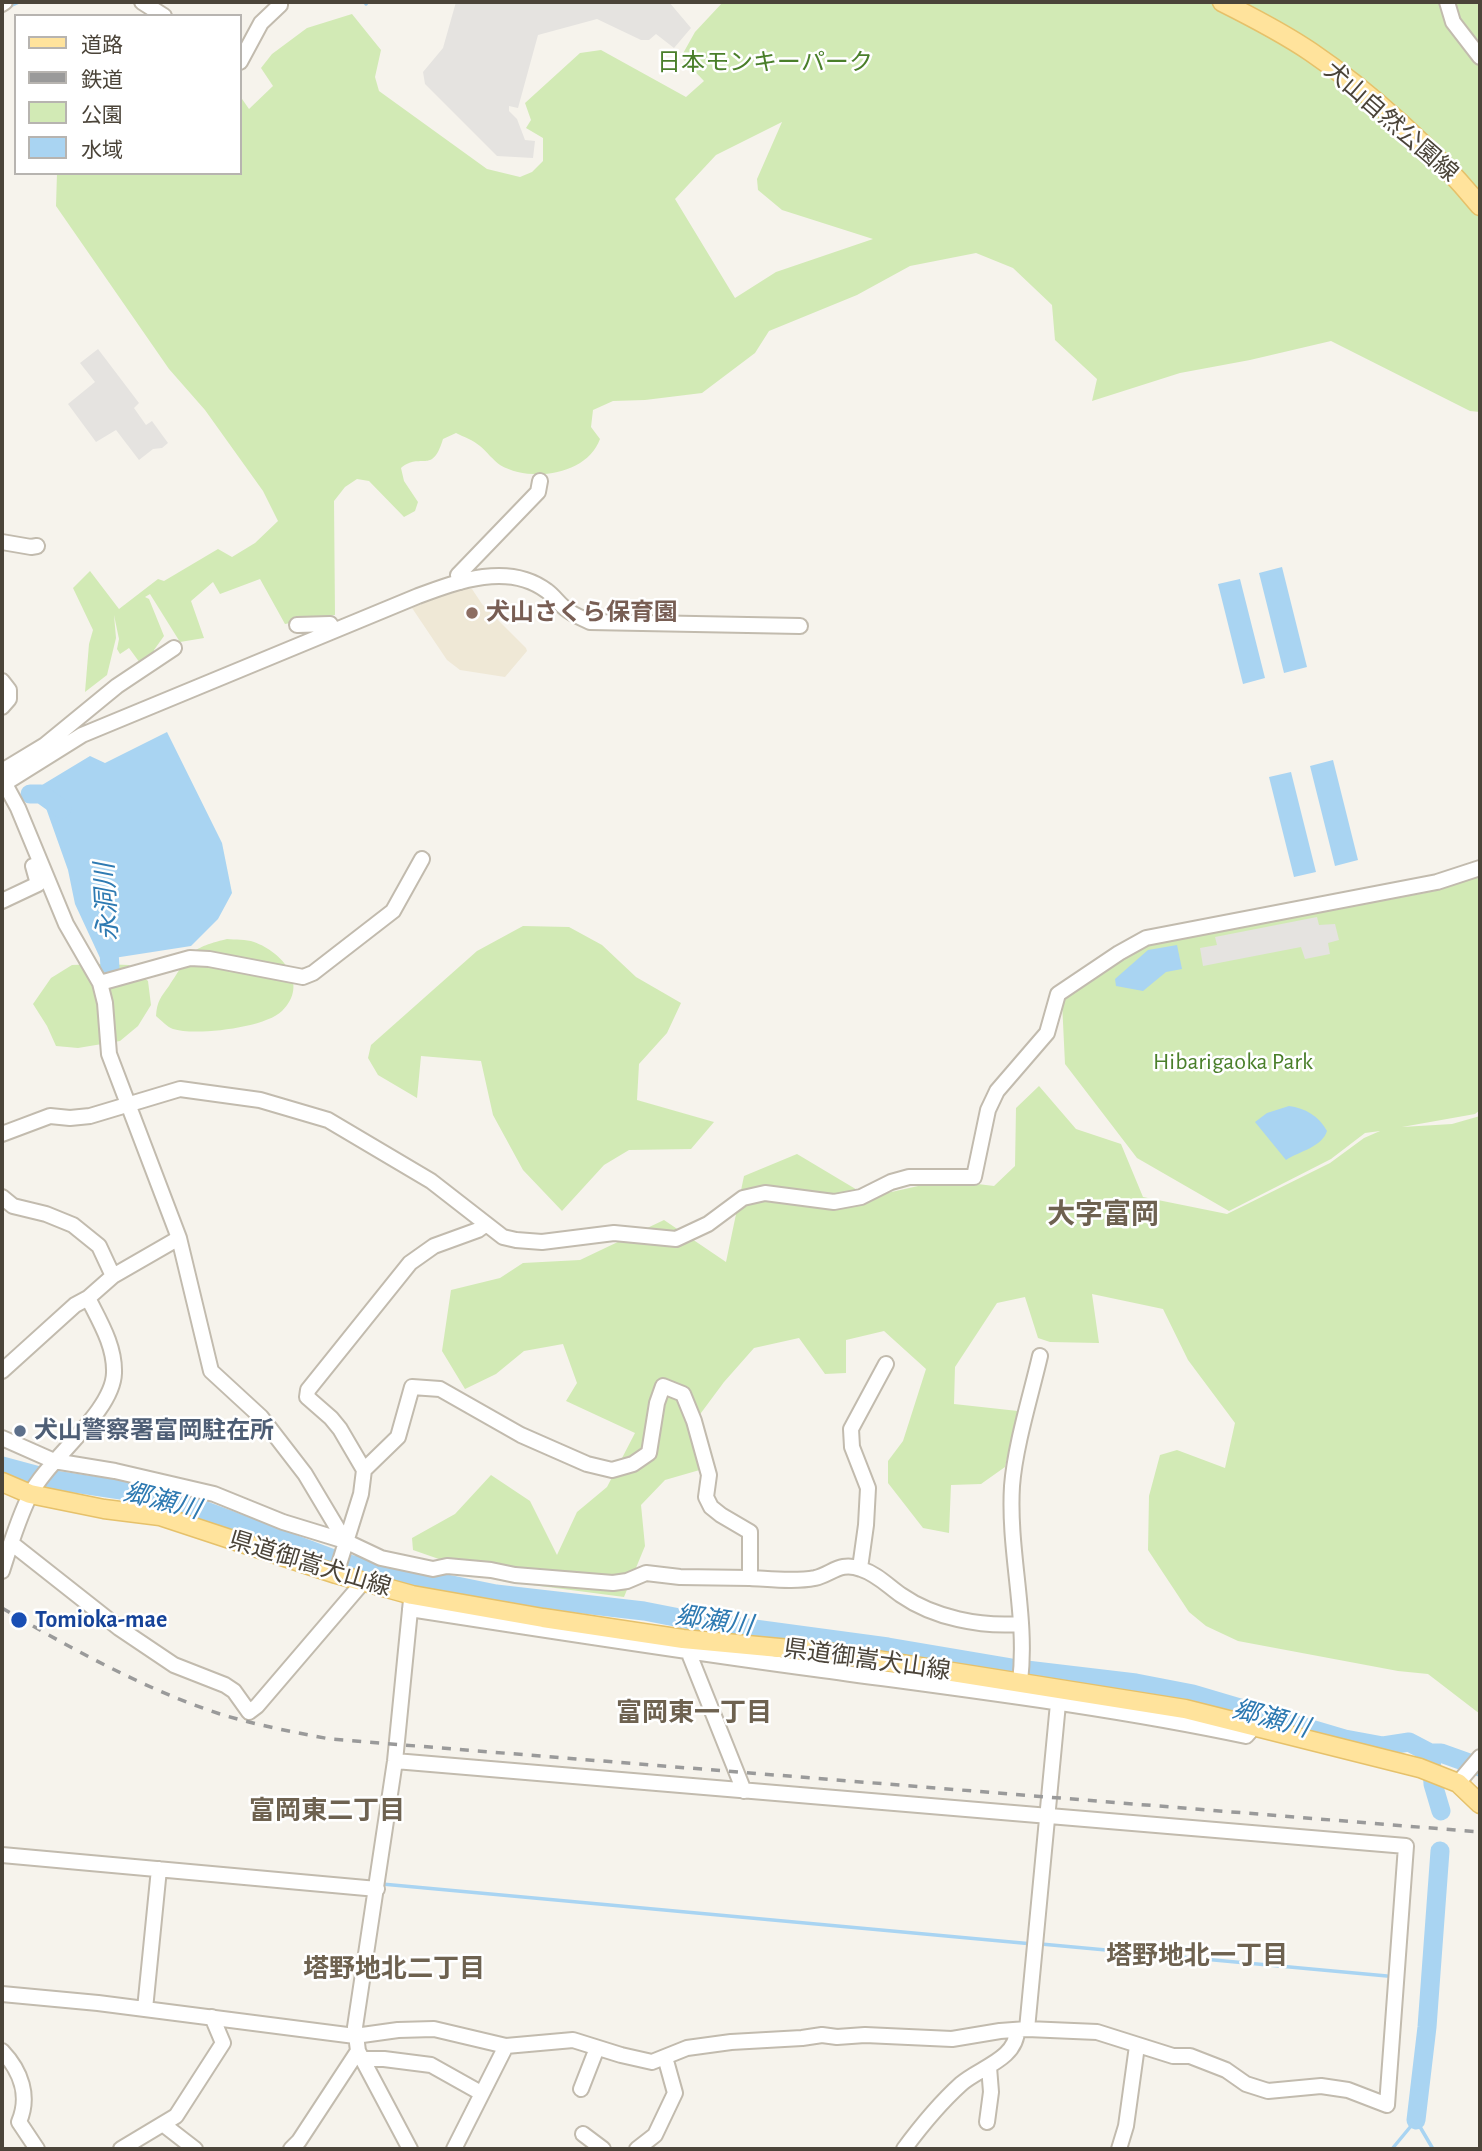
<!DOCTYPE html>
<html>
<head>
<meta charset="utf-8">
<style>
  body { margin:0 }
  #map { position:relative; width:1482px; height:2151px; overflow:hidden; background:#f6f3ec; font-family:"Alegreya Sans","Noto Sans JP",sans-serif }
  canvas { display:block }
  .frame { position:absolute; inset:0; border:4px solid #4b4439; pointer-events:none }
  .legend { position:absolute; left:14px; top:14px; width:228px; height:161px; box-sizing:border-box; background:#fff; border:2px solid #b7b4b0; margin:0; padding:9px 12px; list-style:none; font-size:21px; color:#4b4439 }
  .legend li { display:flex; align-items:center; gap:14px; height:35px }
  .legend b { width:35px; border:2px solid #b7b4b0 }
</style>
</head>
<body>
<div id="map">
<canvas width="1482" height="2151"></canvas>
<div class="frame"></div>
<ul class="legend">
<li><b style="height:9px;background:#ffe39c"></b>道路</li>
<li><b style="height:9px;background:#9a9a9a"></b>鉄道</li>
<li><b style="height:19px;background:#d2eab5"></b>公園</li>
<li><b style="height:19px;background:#a9d4f2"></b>水域</li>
</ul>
</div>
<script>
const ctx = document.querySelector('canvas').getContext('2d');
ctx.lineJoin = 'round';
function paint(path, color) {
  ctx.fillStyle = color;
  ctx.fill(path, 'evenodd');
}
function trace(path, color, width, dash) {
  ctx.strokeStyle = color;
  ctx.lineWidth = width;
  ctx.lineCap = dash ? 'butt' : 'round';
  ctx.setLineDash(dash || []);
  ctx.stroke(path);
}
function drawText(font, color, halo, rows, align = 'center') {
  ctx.font = font + ' "Alegreya Sans","Noto Sans JP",sans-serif';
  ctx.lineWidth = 5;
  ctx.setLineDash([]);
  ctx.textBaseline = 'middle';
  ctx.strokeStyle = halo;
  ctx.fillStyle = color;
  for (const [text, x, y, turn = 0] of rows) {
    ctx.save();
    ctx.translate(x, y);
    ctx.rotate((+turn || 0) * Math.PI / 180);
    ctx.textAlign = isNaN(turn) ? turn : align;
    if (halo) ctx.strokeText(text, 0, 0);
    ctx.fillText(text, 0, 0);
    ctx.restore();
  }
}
paint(new Path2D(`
  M467 588 472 589 482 604 526 648 527 651 505 677 460 670 447 660 412 608 452 591Z`), '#efe8d6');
paint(new Path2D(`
  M723 2H1480V412L1470 411 1331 341 1250 360 1180 373 1092 401 1097 379 1055 340 1052 305 1013 268 976 253 910 266 857 295 769 331 755 353 702 393 645 400 613 401 593 410 591 427 600 439C587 475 531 483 500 465 493 460 487 452 480 446 473 440 464 437 456 433L443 439C432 476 421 451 401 468L404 481 418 502 415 511 404 517 369 481 357 479 345 487 334 501 335 615 285 624 260 579 220 594 213 582 191 601 204 638 180 642 150 594 145 597 149 599 164 636 154 650V658L140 663 129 648 120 654 117 649 119 639 114 615 116 638 107 675 85 692 89 644 93 630 73 588 90 571 119 609 158 579 164 581 218 549 232 557 255 543 278 521 263 491 205 410 169 369 56 206 57 173H240V96L249 109 273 86 261 68 272 54 307 28 352 14 381 50 375 77 379 91 487 169 520 177 532 172 543 161V138L526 128 531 120 525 103 580 53 601 50 686 97 704 81 681 57 695 32ZM782 122 757 179 758 190 782 210 873 239 776 272 735 298 675 199 716 155Z
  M1480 876V1110L1475 1114 1402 1127 1452 1124 1480 1116V1714L1428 1674 1398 1671 1238 1641 1206 1626 1189 1612 1148 1550 1149 1496 1160 1455 1177 1450 1225 1468 1235 1423 1188 1360 1163 1309 1092 1294 1099 1343 1050 1342 1038 1338 1025 1297 997 1303 955 1367 954 1404 1018 1411 1005 1467 981 1484 951 1485 949 1533 923 1528 888 1483V1461L903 1441 926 1369 884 1331 846 1340V1373L825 1374 799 1338 754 1348 724 1382 698 1417 710 1467 665 1480 641 1505 645 1546 624 1597 502 1581 413 1550 412 1538 455 1514 491 1475 530 1501 557 1555 577 1512 607 1487 635 1433 566 1401 577 1383 563 1344 524 1351 496 1374 465 1389 442 1351 451 1290 500 1278 523 1263 580 1260 664 1220 726 1262 744 1176 797 1154 869 1197 945 1180 994 1186 1015 1166 1016 1108 1039 1086 1076 1129 1121 1144 1143 1197 1227 1214 1330 1163 1364 1138 1380 1131 1365 1133 1331 1159 1229 1211 1137 1158 1065 1064 1062 1002C1087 977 1120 959 1151 944L1435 891Z
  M523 926 569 927 602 945 636 977 681 1003 667 1033 639 1064 637 1100 714 1122 691 1149 629 1150 604 1165 562 1211 523 1170 493 1115 481 1061 421 1056 417 1098 378 1075 368 1058 371 1045 477 951Z
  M227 939C235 940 246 939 254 942 282 952 310 984 282 1011 265 1028 195 1036 173 1029 167 1027 161 1020 156 1016 157 1001 161 997 169 986 191 954 186 949 227 939Z
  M100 964 129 965 148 981 151 1005 138 1026 120 1041 78 1048 56 1046 47 1026 33 1004 51 978 72 965Z`), '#d2eab5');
paint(new Path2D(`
  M456 2H669L691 28 674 48 656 34 649 40H641L597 19 538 35 518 108 509 106V111L517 119 525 140 535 141 533 158 497 156 425 84 423 72 443 48Z
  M98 349 139 403 134 408 146 425 152 421 168 443 162 448 153 449 139 460 116 430 96 442 68 404 95 382 80 363Z
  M1317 917 1319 925 1335 924 1339 940 1328 943 1330 954 1305 959 1301 947 1203 966 1200 948 1217 945 1215 937Z`), '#e5e3e0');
paint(new Path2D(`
  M1282 567 1307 667 1284 673 1259 573Z
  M1240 579 1265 678 1243 684 1218 584Z
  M167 732 222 843 232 893 218 919 191 946 101 960 75 904 68 870 41 794 42 785 90 756 105 763Z
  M1333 760 1358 860 1335 866 1310 766Z
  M1291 772 1316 872 1294 877 1269 777Z
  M1177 945 1182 969 1166 972 1143 991 1116 986 1115 979 1148 950Z
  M1289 1106C1305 1108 1319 1116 1327 1131 1322 1147 1300 1151 1286 1160L1255 1122 1267 1113Z`), '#a9d4f2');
trace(new Path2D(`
  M365 2 366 4
  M8 7 19 2
  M382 1884 1033 1944
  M1041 1944 1387 1976
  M1392 2149 1416 2120 1433 2149`), '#a9d4f2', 3.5);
trace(new Path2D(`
  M30 794H41L62 809
  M108 934 110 968
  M2 1466 54 1480 168 1497 344 1563 496 1594 644 1611 695 1621 888 1647 1018 1669 1136 1683 1193 1694 1345 1739 1383 1746 1409 1742 1430 1753H1441L1480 1767
  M1431 1757 1433 1784 1441 1811
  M1416 2120 1427 2027 1440 1851`), '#a9d4f2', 19);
const minor = new Path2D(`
  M142 2 164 16
  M1447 2 1453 22 1480 57
  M2 4 5 2
  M240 62 261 23 280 5 279 2
  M2 542 31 547 37 546
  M460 582 458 575 538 492 540 481
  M297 625 330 624 334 630
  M2 681 9 690V699L2 707
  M2 771 45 745 117 686 174 648
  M5 784 18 808 66 924 100 983 105 1003 109 1054 179 1238 211 1371 261 1417 305 1474 345 1541
  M2 785 82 735 418 596C458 581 509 562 547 591 554 596 559 604 566 609 573 615 582 618 590 622L800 626
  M2 901 38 884 33 866
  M100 983 190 958 209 959 303 977 313 973 393 911 422 859
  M2 1134 50 1116 70 1118 90 1116 180 1089 260 1100 328 1120 431 1181 503 1237 516 1240 542 1242 614 1233 676 1239 708 1224 743 1198 765 1193 834 1202 861 1197 891 1182 909 1177H974L988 1110 997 1091 1047 1033 1058 994 1119 953 1146 938 1437 882 1480 868
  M2 1197 13 1206 46 1214 73 1225 99 1246 113 1276
  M2 1371 75 1305 88 1298 113 1276 179 1238
  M2 1438 54 1461 115 1471 214 1494 283 1522 345 1541 381 1558 433 1569 447 1566 491 1570 515 1575 613 1583 627 1581 646 1573 680 1577 750 1578
  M364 1470 340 1429 331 1418 307 1397 308 1390 410 1263 434 1246 478 1230 485 1225
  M10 1545 15 1546 119 1628 174 1665 225 1685 234 1691 249 1712 257 1706 364 1581
  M860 1568 866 1525 868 1488 852 1447 851 1429 886 1364
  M2 1571C10 1546 18 1519 30 1495 48 1459 113 1412 114 1373 115 1346 100 1322 88 1298
  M336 1574 361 1494 364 1470 398 1437 412 1387 440 1389 521 1435 587 1464 612 1470 633 1464 649 1453 657 1403 663 1386 683 1394 694 1421 709 1475 706 1497 711 1507 721 1515 750 1532V1578C771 1579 795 1582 815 1578 832 1574 840 1561 861 1569 877 1574 888 1586 901 1595 934 1618 981 1627 1020 1624
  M410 1609C545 1630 680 1651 815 1669 959 1689 1104 1706 1246 1736L1254 1727
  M686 1646 744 1791
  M1020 1682C1028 1617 1008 1552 1012 1486 1015 1446 1031 1395 1040 1356
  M1458 1783 1480 1757
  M2 1855 377 1889
  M2 1994 98 2003 355 2036 398 2030 434 2029 506 2046 573 2040 621 2055 652 2062 687 2048 731 2042 802 2038 822 2035 837 2037 865 2035 952 2039 1000 2031 1027 2029 1097 2032 1173 2056H1190L1226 2070 1246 2084 1268 2091 1321 2086 1348 2090 1387 2105 1406 1846 395 1761
  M145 2009 159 1869
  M1027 2029 1059 1693
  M2 2051C21 2071 30 2096 19 2122L37 2149
  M364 2059H384L431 2065 481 2093
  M581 2089 597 2048
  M987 2122 991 2092 989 2067
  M164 2125 195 2149
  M583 2134 603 2149
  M121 2149 176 2116 223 2043 212 2017
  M291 2149 299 2141 358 2051
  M410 2149 358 2051 355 2027 395 1761 411 1600
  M454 2149 506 2046
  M637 2149 655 2135 675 2093 665 2057
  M904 2149C921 2126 940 2103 961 2084 979 2068 1017 2059 1017 2030
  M1119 2149 1126 2126 1137 2046`);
const major = new Path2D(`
  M1222 2C1252 17 1283 33 1311 52 1370 92 1435 151 1480 206
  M2 1482 30 1494 104 1509 160 1516 336 1574 412 1595 543 1618 683 1639 833 1653 1185 1709 1420 1768 1458 1783 1480 1804`);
trace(minor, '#c2bbae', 18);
trace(major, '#e6c16a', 21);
trace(minor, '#fff', 14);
trace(major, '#ffe39c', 18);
trace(new Path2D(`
  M2 1608C70 1648 144 1689 220 1714 256 1725 293 1732 330 1739L1480 1832`), '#9a9a9a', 3.5, [9, 9]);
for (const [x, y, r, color] of [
  [472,613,7,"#8d6e63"],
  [20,1431,7,"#5c6f8a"],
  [19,1620,9,"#1a4fb4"]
]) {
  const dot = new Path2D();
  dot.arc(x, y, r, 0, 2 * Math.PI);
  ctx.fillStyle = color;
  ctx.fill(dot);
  trace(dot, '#fff', 2.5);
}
drawText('24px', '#4a7f2a', '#fff', [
  ["日本モンキーパーク",765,63],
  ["Hibarigaoka Park",1233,1062]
]);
drawText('24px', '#4b4439', '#fff', [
  ["犬山自然公園線",1391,122,41],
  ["県道御嵩犬山線",310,1564,17],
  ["県道御嵩犬山線",867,1660,8]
]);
drawText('bold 24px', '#785e54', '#fff', [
  ["犬山さくら保育園",486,613]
], 'left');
drawText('bold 24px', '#4e5e75', '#fff', [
  ["犬山警察署富岡駐在所",34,1431]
], 'left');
drawText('bold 24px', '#164399', '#fff', [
  ["Tomioka-mae",35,1620]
], 'left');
drawText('italic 26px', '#2e7ab2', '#fff', [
  ["永洞川",107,902,-93],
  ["郷瀬川",162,1501,14],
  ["郷瀬川",714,1621,8],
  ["郷瀬川",1271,1719,15]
]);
drawText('bold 26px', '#6e6250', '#fff', [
  ["富岡東一丁目",694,1713],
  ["富岡東二丁目",327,1811],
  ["塔野地北一丁目",1197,1956],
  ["塔野地北二丁目",394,1969]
]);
drawText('bold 28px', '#6e6250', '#fff', [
  ["大字富岡",1103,1215]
]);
</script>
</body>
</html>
